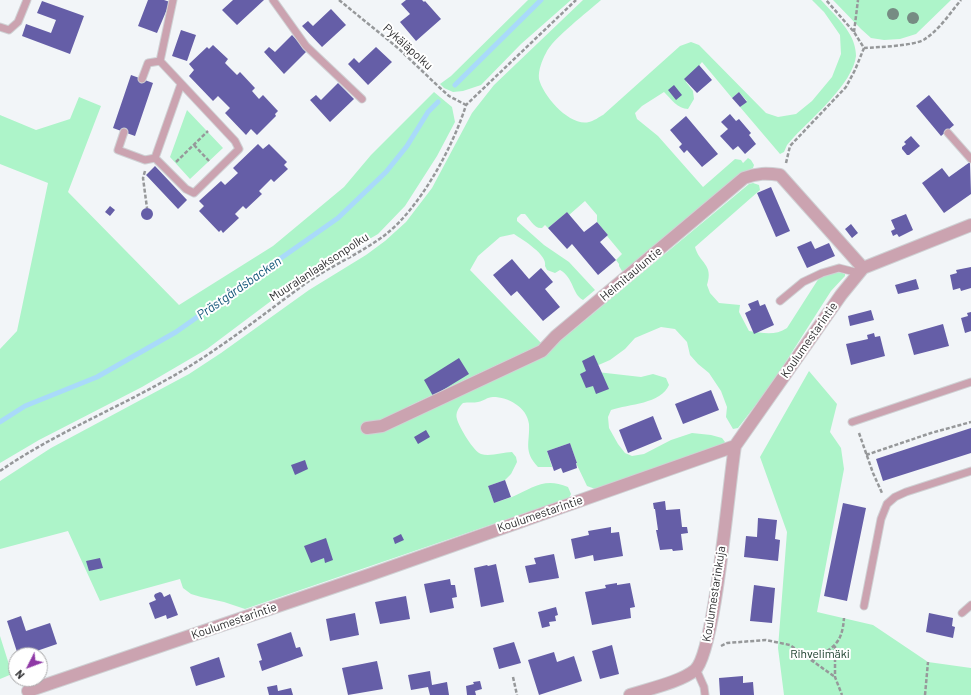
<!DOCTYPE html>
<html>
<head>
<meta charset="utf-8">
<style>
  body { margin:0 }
  #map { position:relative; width:971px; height:695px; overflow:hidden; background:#f2f5f8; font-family:Barlow,sans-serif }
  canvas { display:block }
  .north { position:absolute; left:8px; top:647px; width:40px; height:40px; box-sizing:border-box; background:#fff; border:1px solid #acacad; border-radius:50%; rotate:228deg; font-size:11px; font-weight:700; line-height:16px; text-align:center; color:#2f2f31 }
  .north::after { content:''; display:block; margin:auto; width:14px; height:18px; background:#8e38a5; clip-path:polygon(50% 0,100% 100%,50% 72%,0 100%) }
</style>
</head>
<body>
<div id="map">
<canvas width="971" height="695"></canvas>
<div class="north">N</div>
</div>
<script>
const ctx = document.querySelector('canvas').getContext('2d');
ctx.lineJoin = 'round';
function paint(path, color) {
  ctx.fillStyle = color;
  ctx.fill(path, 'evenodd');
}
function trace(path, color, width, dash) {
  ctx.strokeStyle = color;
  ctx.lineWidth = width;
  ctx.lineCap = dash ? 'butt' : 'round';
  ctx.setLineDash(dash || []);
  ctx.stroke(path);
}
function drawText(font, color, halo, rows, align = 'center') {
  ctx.font = font + ' Barlow,sans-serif';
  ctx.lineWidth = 4;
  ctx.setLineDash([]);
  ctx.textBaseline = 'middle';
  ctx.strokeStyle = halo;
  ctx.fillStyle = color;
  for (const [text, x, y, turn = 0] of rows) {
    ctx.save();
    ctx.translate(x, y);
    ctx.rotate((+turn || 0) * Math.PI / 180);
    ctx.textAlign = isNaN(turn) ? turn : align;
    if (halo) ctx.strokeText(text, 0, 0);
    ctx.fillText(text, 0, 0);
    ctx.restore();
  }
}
paint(new Path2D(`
  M528 0H571L521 44 481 85 463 91 453 92 444 88 440 84 451 76Z
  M583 0H601C589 11 552 39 546 53 542 60 538 71 539 79 543 96 570 127 589 122 594 121 599 117 603 115L680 46 691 42 699 45 766 113 778 117 796 114 812 101 832 77 841 54 840 35 824 12 812 0H821C830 10 842 21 849 33 853 39 856 48 856 56 853 83 812 118 794 137L787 145 784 152 780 154 740 107 747 101 739 92 732 98 702 62 686 82 693 91 694 99 688 109C678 109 671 99 664 92L642 106 635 113 637 119 658 136 703 187 735 159 741 160 743 163 748 158 751 160 754 165 753 168 739 174 660 243 625 270 622 271 619 266V264L616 260 622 254 607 236 608 235 597 222V215L585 201 569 215 567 212 548 228 545 225 542 228C534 229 530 219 525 214H521L517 218V221L544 245 569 262 595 290 583 300C572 294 574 278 560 270L555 273 547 270 545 266C548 255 523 240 514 234L500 237 478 256 470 270 542 344 409 406 380 424 554 346 749 184 753 183 759 185 760 190 695 247C699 263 714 264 707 285L710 293 719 303 740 305 739 312 749 331C763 333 775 336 787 328L819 278C827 274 837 270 845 274V276L831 291 771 385 738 428 733 429 726 417 727 407 721 391 709 373 698 364 690 355 687 342 675 329 661 327 635 338 625 349 610 360 594 367 597 372 641 377 653 374 666 378 669 385C661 404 629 404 611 410L608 417 609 428 618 444 625 453 632 456 644 454 671 440 692 433 711 435 722 438 725 442 723 445 598 490 587 486 576 463H577L570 443 547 451 552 467H538C523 451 530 443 529 424 527 407 508 397 493 397 487 397 484 401 478 402 474 403 468 402 463 403 459 407 455 413 457 419 459 427 474 452 481 454 490 457 503 452 512 452L516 457 517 462 511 474 505 480 488 486 494 503C500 501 506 499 512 497 533 488 544 477 568 487L571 494 569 498 245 609 224 602 201 597 191 594 183 588 180 579 100 601 68 531 0 549V481L51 448 189 374 221 353 309 290 366 255 385 241 406 222 432 188 472 113 494 85Z
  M833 0H951L916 34 900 39 884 40 871 38 861 29Z
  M434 92 452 107 455 122 437 156 405 206 378 234 299 280 207 349 142 387 39 440 0 463V349L17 331 48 183 0 164V115L36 130 70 119 79 97 101 106 68 192 179 305 273 246 344 187 371 155Z
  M187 110 223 148 190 179 170 157Z
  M809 371 837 404 830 432 841 448 844 469 817 612 873 625 928 662 971 668V695H784L778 648 787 532 760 457Z
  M0 636 12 674 0 679Z`), '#adf4c9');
trace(new Path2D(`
  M455 85 541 0
  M0 422 25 406 97 377 176 332 338 218 386 172 407 146 428 112 438 102`), '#a9dafa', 5);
paint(new Path2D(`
  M148 0H164L170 2 157 33 138 26Z
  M233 0H264L237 25 222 10Z
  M406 0H422L424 2 425 1 441 19 416 41 400 22 410 14 401 4Z
  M42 1 84 16 70 54 22 36 26 24 51 33 56 20 37 13Z
  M331 9 346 25 322 47 302 26 308 21 313 26Z
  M181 30 196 35 187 61 172 56Z
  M292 35 307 51 284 74 264 52 269 47 275 52Z
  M213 45 228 59 225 63 237 75 240 72 255 88 252 91 259 99 263 95 278 111 275 114 276 116 257 135 251 129 246 135 225 113 230 108 218 96 213 101 189 76 194 70 189 64 207 47 209 49Z
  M376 47 392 62 368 85 348 64 354 58 359 63Z
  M699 65 712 80 697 93 684 79Z
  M131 75 153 83 135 136 113 128Z
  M338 83 354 99 330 122 310 100 316 95 321 100Z
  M674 85 682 95 676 100 668 90Z
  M739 92 747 102 740 107 732 98Z
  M929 95 954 125 941 136 916 106Z
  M730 114 736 121 739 119 751 133 749 135 756 144 745 154 738 146 733 150 720 136 728 129 721 122Z
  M686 116 718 154 702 167 687 150 684 153 679 147 682 144 670 130Z
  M911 136 920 146 909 155H907L902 149V147L906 144 904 142Z
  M258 144 263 149 269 144 287 162 284 165 288 169 274 182 271 179 259 191 262 194 246 209 243 206 235 214 239 218 223 233 221 230 219 232 199 211 204 206 199 201 221 181 225 185 238 173 233 168Z
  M970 162 971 194 944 213 922 183 942 168 949 177Z
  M155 166 187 200 178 209 146 175Z
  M771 187 790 231 776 237 757 193Z
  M110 206 115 210 110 216 105 212Z
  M141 214a6 6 0 1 1 12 0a6 6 0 1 1-12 0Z
  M567 212 584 232 597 222 608 235 600 242 616 260 598 275 572 244 567 249 548 228Z
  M906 214 913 230 899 237 897 234 893 236 891 231 895 229 891 220Z
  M851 224 858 233 852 238 845 229Z
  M811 241 815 249 829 243 835 256 807 268 797 247Z
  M512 259 529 279 541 268 553 282 545 289 560 307 543 321 517 291 511 296 493 275Z
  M971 267V288L961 291 960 288 953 290 950 275 957 273 956 270Z
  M916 279 919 289 898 294 895 285Z
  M758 300 760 306 765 304 774 325 754 334 745 313 751 310 748 304Z
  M871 310 874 320 850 326 848 316Z
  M971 312V331L965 333 961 318 968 316 967 313Z
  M943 324 949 346 914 355 908 334Z
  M874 333 875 337 880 336 885 356 851 365 846 344 868 339 867 335Z
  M594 355 609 389 596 394 593 386 586 388 580 374 586 371 582 361Z
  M459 358 469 374 433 396 424 380Z
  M711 390 719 410 683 424 675 404Z
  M653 416 662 439 628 453 619 430Z
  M971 428V453L883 481 876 459Z
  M426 430 430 437 418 444 414 437Z
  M570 443 577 463H576L577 468 563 473 561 468 554 471 547 451Z
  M305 460 308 469 295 475 291 465Z
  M505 480 511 497 494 503 488 486Z
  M665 501 666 510 680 509 682 527H687L688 533 681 534 683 550 673 551 672 549 660 550 656 530H658L655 509H654L653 503Z
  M843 503 866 508 847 601 824 596Z
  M758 518 777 520 775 539 780 540 778 561 744 557 746 536 757 537Z
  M611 527V533L619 532 623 556 594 561 593 555 575 559 571 539 589 535 588 531Z
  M401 534 404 540 395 544 393 538Z
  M326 538 333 560 325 563 324 558 311 563 304 546Z
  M554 554 559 578 529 583 525 566 536 564 534 558Z
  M100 558 103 568 89 571 86 561Z
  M496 564 504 602 481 607 474 568 487 565 488 566Z
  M450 579 451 585H455L457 597 452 598 454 608 430 613 424 584Z
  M617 583V585L630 583 635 607 630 608 631 618 592 625 585 592 606 588 605 585Z
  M754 585 775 588 772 623 750 621Z
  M160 592 162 593 164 597 170 594 178 615 167 619 166 615 155 619 149 603 156 600 154 596 155 594Z
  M406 596 410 619 380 624 375 602Z
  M556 607 558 615 555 616 556 621 549 622 550 626 542 628 538 612Z
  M355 613 359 635 330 641 326 619Z
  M929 613 953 618 952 626 955 627 953 638 926 632Z
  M21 616 26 631 50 623 57 644 25 655H18L7 621Z
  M291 632 296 648 300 647 303 656 262 671 259 661 262 660 257 644Z
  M514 642 521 663 499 669 493 648Z
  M612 645 619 674 600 679 592 651Z
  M554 652 557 662 574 656 582 681 539 695 528 660Z
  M219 657 225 677 196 686 190 667Z
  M377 661 383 689 348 695 342 668Z
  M430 671 432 685 447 682 449 695H430L428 687 411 690 408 675Z
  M743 676V683L753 682 754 695H720L719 678Z
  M480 681 482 689 475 691 476 695H467L466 686 474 684 473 682Z
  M277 685 278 691 291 688 293 695H269L267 687Z`), '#655ea7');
const lane = new Path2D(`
  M173 0 160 61 235 141 239 149 194 193 186 189 155 158 181 84
  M273 0 306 46 362 99
  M0 27 9 30 18 22 27 0
  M142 79 148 63 160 61
  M124 132 118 150 145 160 155 158
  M948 133 971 159
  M780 301 803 282 822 273 839 268 859 273
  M852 422 971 382
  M864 606 881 519 887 504 895 497 906 492 971 471
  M962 613 971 605
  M696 669 704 687 705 695`);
const street = new Path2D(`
  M367 428 382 426 542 351 556 336 744 178C757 173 767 173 780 175L863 268
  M28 691 369 575 735 446 841 295 863 268 971 225
  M630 695C648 689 681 682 695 670 715 653 729 481 735 446`);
trace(lane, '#cfd1d4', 9);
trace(street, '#cfd1d4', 14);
trace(new Path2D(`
  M339 0 398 48 439 87 449 96 466 105
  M854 32 858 0
  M864 48C878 47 915 46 925 39 940 29 950 13 961 0
  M194 145 209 161
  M176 162 208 131
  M786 163 790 146 846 87 855 70 864 48 854 32 826 0
  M145 171 143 178 147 208
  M859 433 873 473 882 493
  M866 455 931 433 971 422
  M0 471C52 435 111 411 166 380 217 352 262 315 309 281 333 265 361 253 385 235 420 208 453 147 466 105L576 0
  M721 646 727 643 766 640 790 645 835 677
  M835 646V677L842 695
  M812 661C833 647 842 645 844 618
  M513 677 517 695
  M925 695 928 662`), '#96989a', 2.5, [4, 2]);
trace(lane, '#cba3b0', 7);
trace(street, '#cba3b0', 12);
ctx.fillStyle = '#768c83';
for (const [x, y] of [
  [893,14],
  [913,18]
]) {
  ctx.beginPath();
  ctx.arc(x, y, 6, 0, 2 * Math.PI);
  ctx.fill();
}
drawText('12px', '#2f2f31', '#fff', [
  ["Pykäläpolku",408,47,42],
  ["Muuralanlaaksonpolku",319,267,-33],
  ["Helmitauluntie",631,274,-40],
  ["Koulumestarintie",809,340,-55],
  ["Koulumestarintie",540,514,-19],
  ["Koulumestarinkuja",714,594,-81],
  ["Koulumestarintie",234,621,-19]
]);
drawText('12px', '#113723', '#fff', [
  ["Rihvelimäki",820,654]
]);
drawText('italic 13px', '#115578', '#fff', [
  ["Prästgårdsbacken",239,288,-35]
]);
</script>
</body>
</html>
